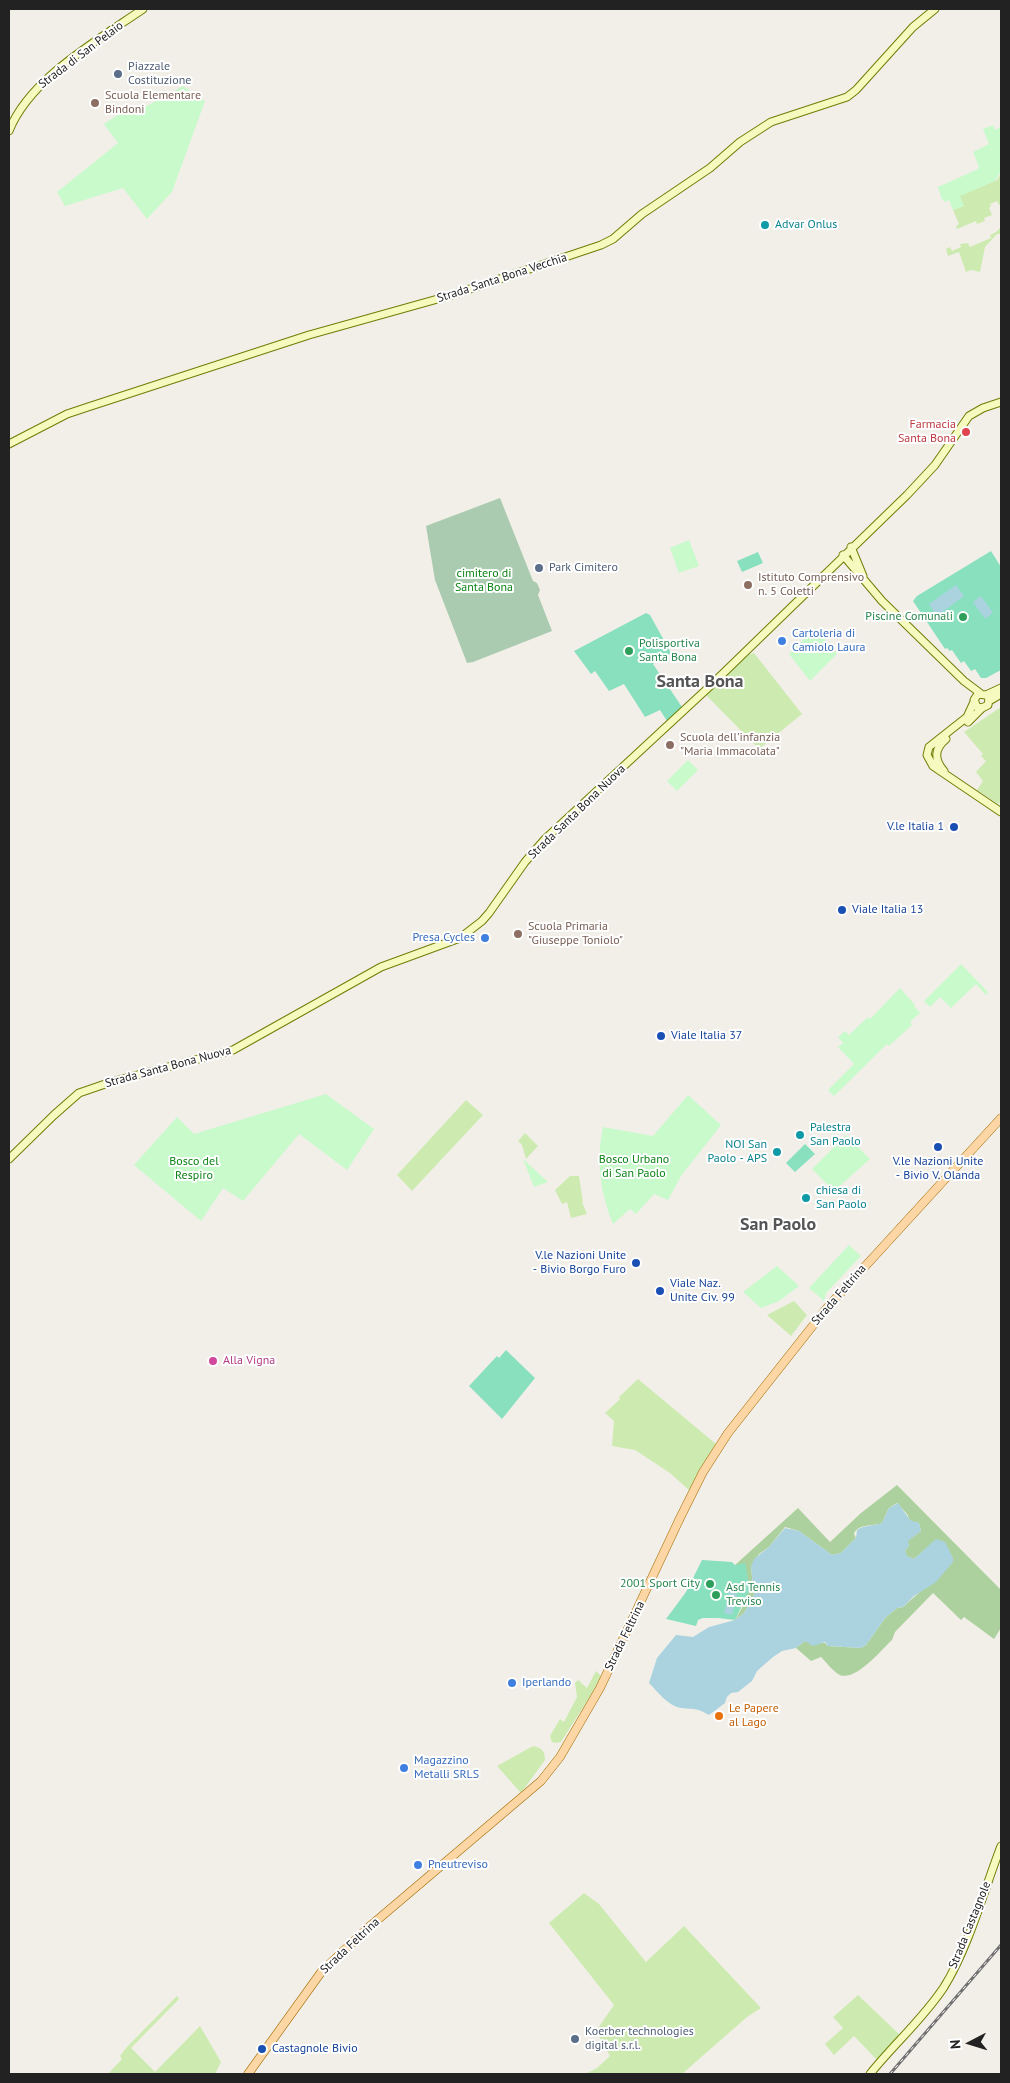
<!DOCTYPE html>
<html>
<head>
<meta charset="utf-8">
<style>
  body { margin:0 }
  #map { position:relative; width:1010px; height:2083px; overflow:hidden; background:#f2efe9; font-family:"PT Sans",sans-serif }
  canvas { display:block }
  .frame { position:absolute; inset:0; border:10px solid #222; pointer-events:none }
  .north { position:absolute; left:945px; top:2018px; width:50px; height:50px; -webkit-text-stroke:4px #fff; paint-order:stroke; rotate:265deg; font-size:14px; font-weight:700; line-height:20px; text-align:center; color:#222 }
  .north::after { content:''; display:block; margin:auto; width:18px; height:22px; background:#222; clip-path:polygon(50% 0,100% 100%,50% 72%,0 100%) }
</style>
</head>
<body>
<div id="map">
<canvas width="1010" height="2083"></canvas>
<div class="frame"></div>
<div class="north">N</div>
</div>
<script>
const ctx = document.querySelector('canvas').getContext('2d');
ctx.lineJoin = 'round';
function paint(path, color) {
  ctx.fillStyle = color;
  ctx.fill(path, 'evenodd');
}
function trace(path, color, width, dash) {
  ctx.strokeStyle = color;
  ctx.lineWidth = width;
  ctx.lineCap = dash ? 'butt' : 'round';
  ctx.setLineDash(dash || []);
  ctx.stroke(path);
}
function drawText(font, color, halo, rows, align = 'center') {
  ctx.font = font + ' "PT Sans",sans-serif';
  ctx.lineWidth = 4;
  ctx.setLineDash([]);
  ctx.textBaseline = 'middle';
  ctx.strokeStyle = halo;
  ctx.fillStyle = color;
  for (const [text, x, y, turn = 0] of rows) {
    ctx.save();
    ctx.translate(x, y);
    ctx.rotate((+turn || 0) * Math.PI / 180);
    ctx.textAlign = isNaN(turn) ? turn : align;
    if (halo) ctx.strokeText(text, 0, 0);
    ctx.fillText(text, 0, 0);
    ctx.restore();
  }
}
paint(new Path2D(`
  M1001 173V204L999 205 997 201 990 204 991 206 989 208 992 215 984 218 985 221 977 224 976 221 957 229 956 226 959 224 953 210 964 206 959 196 997 180Z
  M1001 227V234H997L985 247 980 272 971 270 966 272 959 252 948 256 946 249 950 247 952 251 961 247 960 244 968 243 970 247 991 238 990 235 996 232Z
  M754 653 802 714 759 749 706 695 748 655Z
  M1001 707V801L998 804 977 790 983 781 976 772 986 761 981 756 983 754 964 732Z
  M466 1100 483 1115 412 1191 397 1175Z
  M525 1133 538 1146 526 1159 522 1145 518 1141Z
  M570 1176H579L583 1202H582L587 1214 571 1218 567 1202 562 1204 555 1190Z
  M794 1301 807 1315 791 1336 767 1315Z
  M638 1379 716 1444 690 1491 670 1473 635 1450 612 1446 614 1421 605 1413 620 1399 619 1397Z
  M596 1671 601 1676 591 1695 561 1742 556 1743 552 1742 550 1736 560 1719 564 1722 577 1697 575 1683 578 1680 587 1688Z
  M533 1746C542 1748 545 1751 545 1760L521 1793 497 1766Z
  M584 1893 599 1904 646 1962 684 1926 761 2008 747 2017 682 2074H585L597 2068 610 2056 596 2031 614 2005 549 1923Z
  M858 1995 900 2035 878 2061 854 2036 834 2055 825 2044 843 2028 833 2017Z
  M177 1996 179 1999 131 2048 155 2072 200 2026 221 2062 215 2074H108L122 2059 120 2056 126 2048Z`), '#cdebb0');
paint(new Path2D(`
  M897 1485 1001 1590V1628L994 1639 964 1617 961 1620 933 1593 895 1632 892 1640C881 1650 854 1684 838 1674 832 1670 826 1662 821 1657L811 1661 796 1648 805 1641 810 1643H825L828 1646 861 1648 866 1645 885 1618 897 1608 903 1607 922 1590 937 1539 914 1559 906 1556 905 1550 909 1546 907 1541 921 1531 919 1523 910 1521 907 1514 897 1503 889 1508 882 1523C872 1527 858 1523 854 1534L856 1538 841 1553 832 1555 799 1531 785 1527 769 1547 759 1554 751 1567 754 1595 744 1613 735 1620 747 1599 735 1565 798 1508 830 1542 861 1513Z`), '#add19e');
paint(new Path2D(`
  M500 498 533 581 537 583 540 590 538 595 552 631 473 662 467 663 435 580 426 526Z`), '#aacbaf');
paint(new Path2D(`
  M183 86 205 101 172 192 147 219 123 188 65 206 57 192 118 143 104 124 128 108 134 113Z
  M993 125 995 130 1001 127V171L995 181 960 196 964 206 953 210 949 200 945 202 943 199 942 200 938 187 978 169 979 167 973 152 989 144 983 129Z
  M689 540 699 566 679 573 670 548Z
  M815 628 837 654 810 681 789 654Z
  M688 760 698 770 677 791 667 781Z
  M961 964 988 992 986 995 976 984 951 1008 940 997 930 1007 924 1001Z
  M900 988 915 1005 914 1006 920 1013 910 1022 912 1025 889 1046 887 1044 834 1096 828 1090 854 1064 838 1047 843 1043 838 1037 845 1031 849 1035 868 1017 870 1019Z
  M326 1094 374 1129 347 1170 299 1134 243 1201 223 1188 201 1221 134 1165 177 1117 194 1134Z
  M688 1095 721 1125 681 1176 668 1200 654 1194 636 1214 630 1209 613 1224C600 1192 596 1161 603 1127L653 1136Z
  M846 1135 870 1159 834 1191 812 1169Z
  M523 1159 548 1182 534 1187Z
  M849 1245 861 1256 826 1293 824 1301 809 1288Z
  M777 1266 799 1286 779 1301 761 1308 743 1292Z`), '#c8facc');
paint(new Path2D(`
  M991 551 1001 567V670L986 678H981L975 669 971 671 964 661 961 663 952 650 950 651 947 648 945 649 913 601 917 596Z
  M758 552 763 563 742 572 737 561Z
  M646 613 650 615 671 653 653 664 682 707 667 721 660 710 645 717 624 684 609 691 595 671 591 674 574 651Z
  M805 1144 815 1154 795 1172 786 1163Z
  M506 1350 535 1378 502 1419 469 1386 497 1356 499 1358Z
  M702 1560 732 1562 735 1565 745 1563 750 1589 735 1620 718 1618H703L698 1620 696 1626 666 1619 686 1592Z`), '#88e0be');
paint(new Path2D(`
  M956 585 964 596 937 616 929 604Z
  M981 596 993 613 985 619 973 602Z
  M898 1503 910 1520 919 1523 921 1531 908 1541 909 1546 905 1550 907 1556 914 1559 936 1539 945 1542 953 1558V1562L936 1582 914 1596 903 1607 897 1608 885 1618 866 1645 861 1648 828 1646 825 1642 813 1646 805 1641 796 1648 782 1651 773 1657 757 1671 752 1681 738 1692 731 1693 727 1697 725 1703 709 1715C695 1707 695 1710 681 1708 668 1706 658 1692 649 1683L657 1658 676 1635 693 1637 709 1627 735 1620 744 1613 754 1595 751 1567 754 1559 769 1547 785 1528 799 1531 832 1555 841 1553 856 1538 857 1530C863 1525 874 1526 882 1523L889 1508Z
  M729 1592 737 1594 732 1615 724 1613Z`), '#aad3df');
const secondary = new Path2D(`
  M9 131C29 79 98 40 143 9
  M9 444 67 414 88 407 309 335 452 295 601 245 613 239 642 214 710 168 740 142 771 122 847 97 856 90 913 27 935 9
  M851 547 863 576
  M843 555 882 601 964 681 980 693
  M986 695 989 698 988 705 982 708 977 707 974 700 978 694 986 695 1001 688
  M989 701 1001 694
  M974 702 967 717 929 747 927 755 933 766 1001 812
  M968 722 982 708
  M944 771C934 760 934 749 946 739
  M9 1159 54 1115 79 1093 111 1082 233 1050 381 967 460 938 482 921 489 913 525 862 545 839 708 688 907 495 935 465 969 416 983 408 1001 402
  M870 2074C894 2044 923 2019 944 1987 969 1947 984 1890 1001 1846`);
const primary = new Path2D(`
  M248 2074 322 1971 369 1927 541 1781 560 1757 600 1688 680 1518 703 1472 728 1433 826 1309 1001 1118`);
trace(secondary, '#707d05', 9);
trace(primary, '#a06b00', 9);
trace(secondary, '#f7fabf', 7);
trace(primary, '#fcd6a4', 8);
const rail = new Path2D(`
  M890 2074 1001 1945`);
trace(rail, '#707070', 3);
trace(rail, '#fff', 1, [4]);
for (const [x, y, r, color] of [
  [118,74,5,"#5c6f8a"],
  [95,103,5,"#8d6e63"],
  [765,225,5,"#0f9aa8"],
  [966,432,5,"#e0444e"],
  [539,568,5,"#5c6f8a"],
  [748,585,5,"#8d6e63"],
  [963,617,5,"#2e9e5b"],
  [782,641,5,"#3f7fe0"],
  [629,651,5,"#2e9e5b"],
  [670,745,5,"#8d6e63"],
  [954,827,5,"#1a4fb4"],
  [842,910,5,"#1a4fb4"],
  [518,934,5,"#8d6e63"],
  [485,938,5,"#3f7fe0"],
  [661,1036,5,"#1a4fb4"],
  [800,1135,5,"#0f9aa8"],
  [938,1147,5,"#1a4fb4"],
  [777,1152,5,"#0f9aa8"],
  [806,1198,5,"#0f9aa8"],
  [636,1263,5,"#1a4fb4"],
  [660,1291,5,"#1a4fb4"],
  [213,1361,5,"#d1479c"],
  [710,1584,5,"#2e9e5b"],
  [716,1595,5,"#2e9e5b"],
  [512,1683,5,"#3f7fe0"],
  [719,1716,5,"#e8710a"],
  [404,1768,5,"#3f7fe0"],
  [418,1865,5,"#3f7fe0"],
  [575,2039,5,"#5c6f8a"],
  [262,2049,5,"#1a4fb4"]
]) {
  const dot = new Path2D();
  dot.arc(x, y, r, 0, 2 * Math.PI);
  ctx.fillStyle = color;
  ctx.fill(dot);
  trace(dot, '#fff', 2);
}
drawText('12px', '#222', '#fff', [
  ["Strada di San Pelaio",81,55,-37],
  ["Strada Santa Bona Vecchia",502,278,-18],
  ["Strada Santa Bona Nuova",577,812,-44],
  ["Strada Santa Bona Nuova",168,1067,-15],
  ["Strada Feltrina",839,1295,-49],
  ["Strada Feltrina",625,1636,-64],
  ["Strada Castagnole",970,1925,-68],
  ["Strada Feltrina",350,1946,-43]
]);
drawText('12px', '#4e5e75', '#fff', [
  ["Piazzale",128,67],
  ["Costituzione",128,81],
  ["Park Cimitero",549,568],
  ["Koerber technologies",585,2032],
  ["digital s.r.l.",585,2046]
], 'left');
drawText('12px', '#785e54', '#fff', [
  ["Scuola Elementare",105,96],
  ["Bindoni",105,110],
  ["Istituto Comprensivo",758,578],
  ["n. 5 Coletti",758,592],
  ["Scuola dell'infanzia",680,738],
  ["\"Maria Immacolata\"",680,752],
  ["Scuola Primaria",528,927],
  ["\"Giuseppe Toniolo\"",528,941]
], 'left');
drawText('12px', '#0d838f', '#fff', [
  ["Advar Onlus",775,225],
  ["Palestra",810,1128],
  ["San Paolo",810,1142],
  ["NOI San",767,1145,"right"],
  ["Paolo - APS",767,1159,"right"],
  ["chiesa di",816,1191],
  ["San Paolo",816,1205]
], 'left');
drawText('12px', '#be3a42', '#fff', [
  ["Farmacia",956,425],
  ["Santa Bona",956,439]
], 'right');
drawText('12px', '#0c8416', '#fff', [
  ["cimitero di",484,574],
  ["Santa Bona",484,588],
  ["Bosco Urbano",634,1160],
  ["di San Paolo",634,1174],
  ["Bosco del",194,1162],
  ["Respiro",194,1176]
]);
drawText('12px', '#27864d', '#fff', [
  ["Piscine Comunali",953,617],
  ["Polisportiva",639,644,"left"],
  ["Santa Bona",639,658,"left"],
  ["2001 Sport City",700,1584],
  ["Asd Tennis",726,1588,"left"],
  ["Treviso",726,1602,"left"]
], 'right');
drawText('12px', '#366cbe', '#fff', [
  ["Cartoleria di",792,634],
  ["Camiolo Laura",792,648],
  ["Presa Cycles",475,938,"right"],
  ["Iperlando",522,1683],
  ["Magazzino",414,1761],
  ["Metalli SRLS",414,1775],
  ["Pneutreviso",428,1865]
], 'left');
drawText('12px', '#164399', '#fff', [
  ["V.le Italia 1",944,827,"right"],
  ["Viale Italia 13",852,910],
  ["Viale Italia 37",671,1036],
  ["V.le Nazioni Unite",938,1162,"center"],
  ["- Bivio V. Olanda",938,1176,"center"],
  ["V.le Nazioni Unite",626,1256,"right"],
  ["- Bivio Borgo Furo",626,1270,"right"],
  ["Viale Naz.",670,1284],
  ["Unite Civ. 99",670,1298],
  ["Castagnole Bivio",272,2049]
], 'left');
drawText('12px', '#b23c85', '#fff', [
  ["Alla Vigna",223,1361]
], 'left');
drawText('12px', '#c56008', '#fff', [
  ["Le Papere",729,1709],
  ["al Lago",729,1723]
], 'left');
drawText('bold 18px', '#555', '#fff', [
  ["Santa Bona",700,682],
  ["San Paolo",778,1225]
]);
</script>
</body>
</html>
